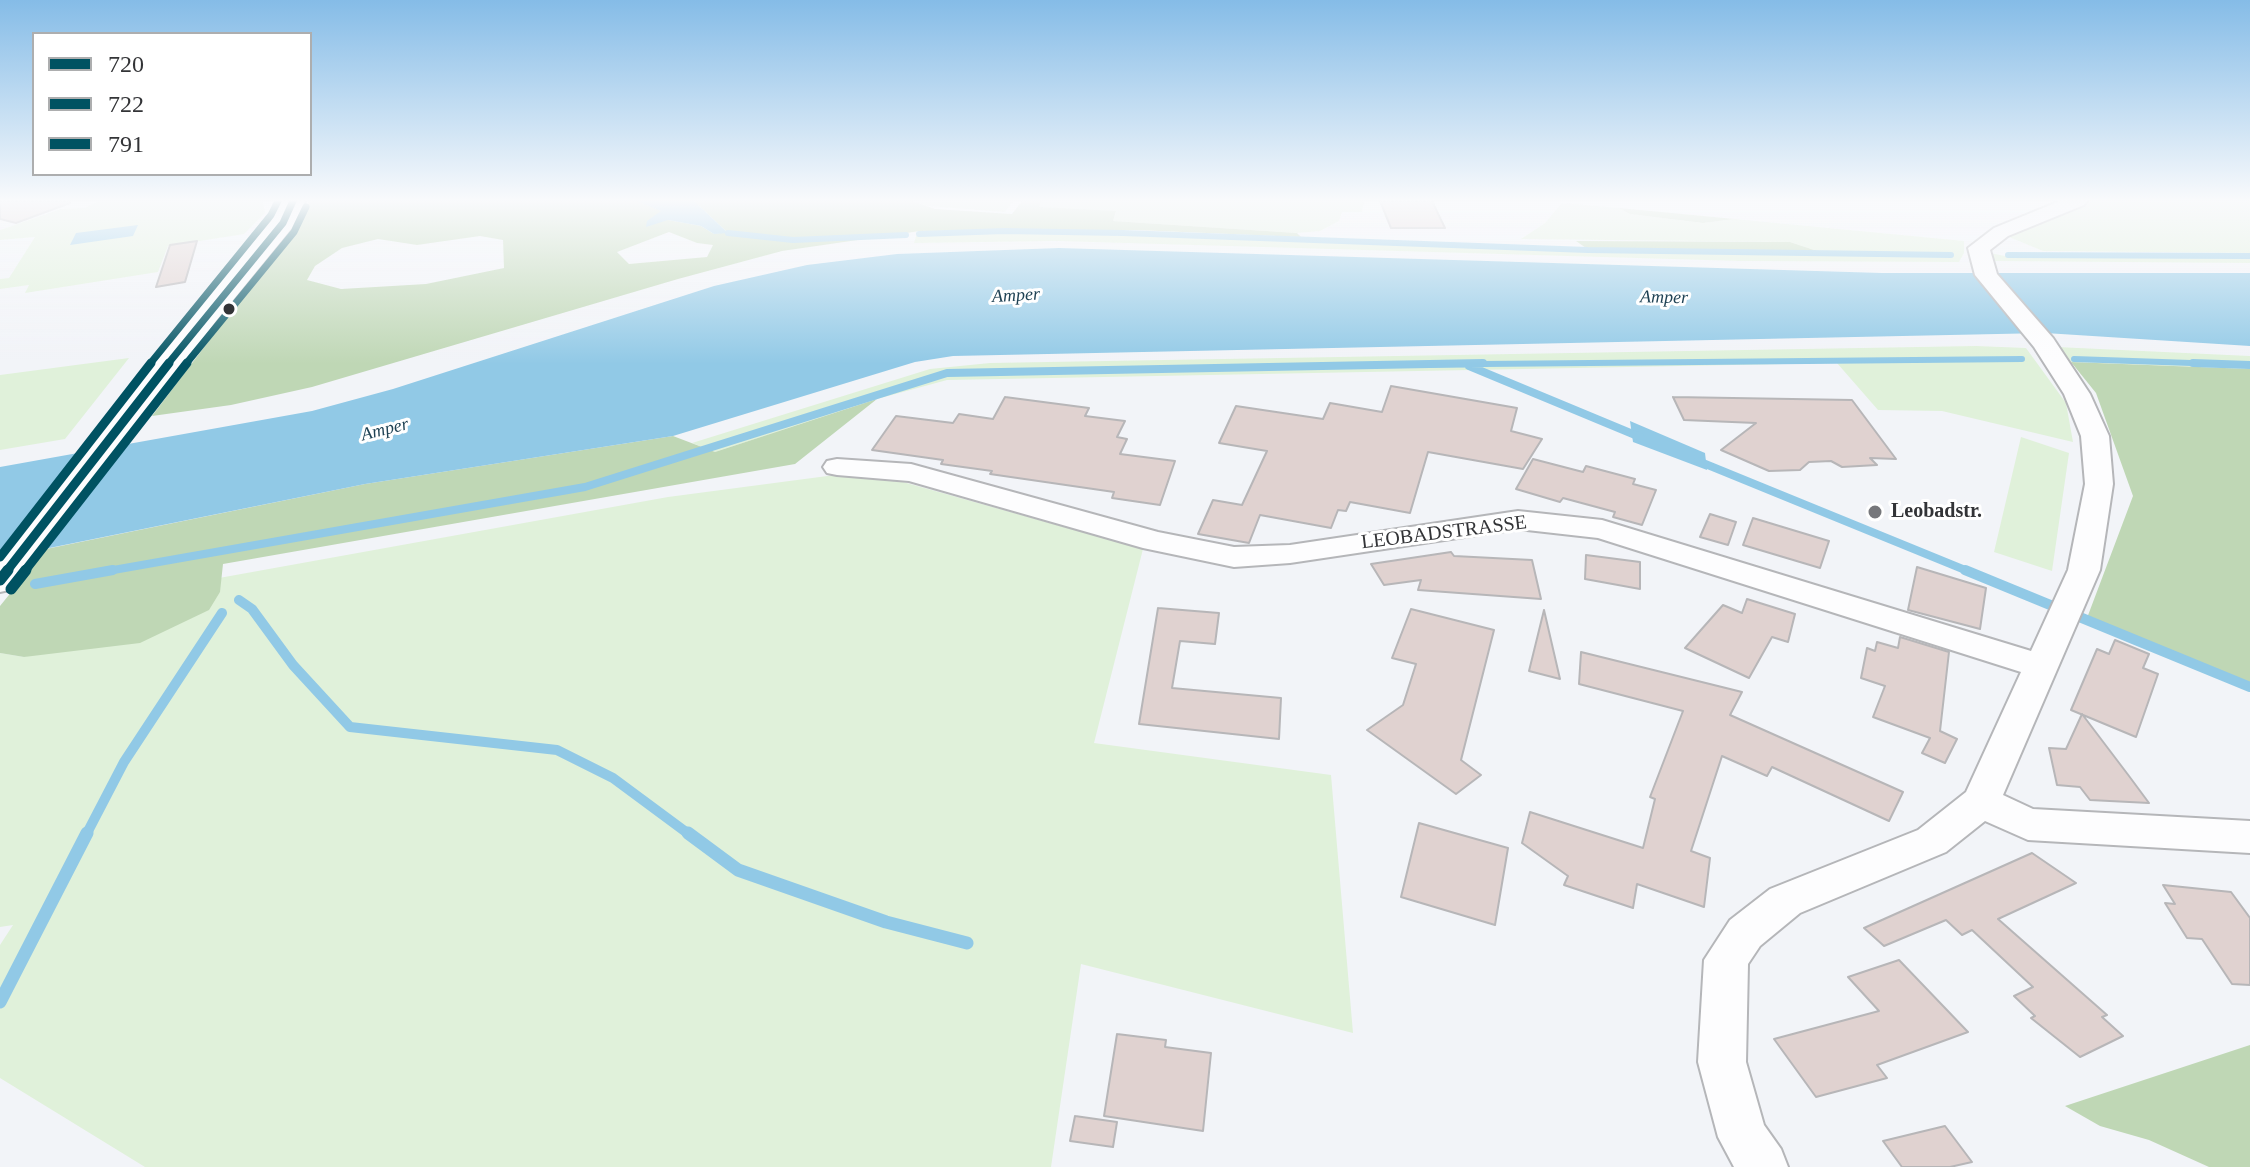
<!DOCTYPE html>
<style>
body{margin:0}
#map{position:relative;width:2250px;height:1167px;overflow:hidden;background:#f2f4f8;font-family:"Times New Roman",serif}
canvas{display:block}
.legend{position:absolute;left:32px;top:32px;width:280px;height:144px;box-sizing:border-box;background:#fff;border:2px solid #adaeaf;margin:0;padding:10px 14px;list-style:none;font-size:24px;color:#333437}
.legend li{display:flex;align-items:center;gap:16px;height:40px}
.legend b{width:40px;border:2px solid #adaeaf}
</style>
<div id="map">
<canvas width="2250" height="1167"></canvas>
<ul class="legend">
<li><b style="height:10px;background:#005262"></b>720</li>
<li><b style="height:10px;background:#005262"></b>722</li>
<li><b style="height:10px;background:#005262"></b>791</li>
</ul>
</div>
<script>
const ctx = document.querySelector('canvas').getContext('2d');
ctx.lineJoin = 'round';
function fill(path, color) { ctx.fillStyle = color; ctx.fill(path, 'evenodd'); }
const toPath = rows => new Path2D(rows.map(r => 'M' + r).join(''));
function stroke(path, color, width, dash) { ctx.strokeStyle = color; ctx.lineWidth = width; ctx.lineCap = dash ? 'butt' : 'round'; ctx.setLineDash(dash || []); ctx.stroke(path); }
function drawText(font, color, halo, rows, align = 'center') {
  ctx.font = font + ' "Times New Roman",serif'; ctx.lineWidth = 6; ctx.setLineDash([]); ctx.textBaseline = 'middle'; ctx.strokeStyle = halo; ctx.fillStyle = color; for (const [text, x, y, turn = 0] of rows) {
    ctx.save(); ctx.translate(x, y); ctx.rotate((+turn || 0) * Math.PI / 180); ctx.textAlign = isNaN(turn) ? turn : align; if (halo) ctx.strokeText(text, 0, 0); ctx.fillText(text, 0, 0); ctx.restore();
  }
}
const green = toPath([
 [99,201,263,201,265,213,244,234,168,246,158,272,25,293,29,285,0,289,0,279,9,278,35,237,0,240,0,230,61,209,85,208],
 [912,201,1013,201,1005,212,928,206],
 [1041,201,1364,201,1362,212,1342,212,1339,221,1320,231,1297,233,1113,221,1116,212,1038,207],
 [2093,201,2250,201,2250,253,2043,251,2009,237],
 [1562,203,1619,208,1630,214,1703,223,1735,219,1964,241,1964,253,1959,262,1739,261,1057,241,914,243,916,236,1007,232,1602,251,1893,256,1820,252,1790,242,1521,239,1545,223],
 [1990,253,2010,257,2250,258,2250,263,1991,261],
 [1976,346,2026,348,2066,403,2073,442,1942,411,1878,410,1837,363,947,380,877,399,715,452,692,443,930,369,990,363],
 [2057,347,2250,356,2250,369,2071,362],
 [129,358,65,439,0,450,0,375],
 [2021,437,2069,453,2052,571,1994,552],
 [835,475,903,482,1143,549,1094,743,1331,775,1353,1033,1081,964,1051,1167,145,1167,0,1078,0,945,13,925,0,927,0,653,24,657,220,592,219,578,668,497]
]);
const forest = toPath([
 [309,201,637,201,662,211,668,220,701,226,714,234,727,232,694,201,912,201,935,209,1012,214,1022,201,1041,201,1039,207,1116,211,1113,221,1297,233,1301,237,1136,230,920,231,782,251,678,279,312,387,231,405,152,416,286,239,307,209],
 [669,232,697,243,713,245,707,257,629,264,617,252],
 [480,236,503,240,504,268,426,284,341,289,307,280,315,266,342,248,378,239,417,245],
 [1619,208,1735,219,1703,223,1630,214],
 [1576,241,1790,242,1820,252,1586,248],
 [2071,362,2250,369,2250,685,2087,618,2133,496,2096,393],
 [877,399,795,464,223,564,220,592,209,610,140,643,24,657,0,653,0,606,46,549,365,484,673,436,715,452],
 [2250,1045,2250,1167,2209,1167,2149,1140,2100,1126,2065,1106]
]);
const water = toPath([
 [637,201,694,201,728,233,714,234,701,226,668,220,646,227,647,221,661,211],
 [138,225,133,236,70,245,76,233],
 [1059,248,1882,273,2250,273,2250,346,2045,333,953,356,915,362,673,436,365,484,0,558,0,467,312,411,393,389,714,286,807,265,897,254],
 [1630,421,1705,453,1707,470,1633,442]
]);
const streamFar3 = toPath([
 [728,233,793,240,906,235],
 [919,234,1004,231,1123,233,1588,250,1951,255],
 [2008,255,2250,256],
 [2074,359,2250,365],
 [1375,365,2022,359]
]);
const streamFar2 = toPath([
 [2193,363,2250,365],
 [1469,366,1640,437],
 [1698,461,1970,572],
 [102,572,585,487,947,373,1483,363]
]);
const streamFar1 = toPath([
 [1965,570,2250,687],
 [35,584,113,570],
 [239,600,252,609,293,665,350,727,557,750,613,778,690,835],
 [86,835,124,762,222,613]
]);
const stream = toPath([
 [688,833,738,870,886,922,967,943],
 [0,1002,87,833]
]);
const building = toPath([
 [0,201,69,201,70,203,16,223,0,219,0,201],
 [1380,201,1432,201,1445,228,1391,228,1380,201],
 [197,241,185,282,156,287,170,245,197,241],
 [1391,386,1517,408,1511,431,1542,439,1523,469,1428,452,1410,513,1350,502,1346,511,1338,510,1331,528,1260,515,1249,543,1198,534,1213,500,1242,505,1267,451,1219,443,1236,406,1323,419,1330,403,1382,412,1391,386],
 [1005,397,1089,408,1085,416,1125,421,1117,437,1127,439,1120,454,1175,461,1160,505,1112,498,1114,492,990,474,992,471,941,464,943,460,872,450,896,416,953,423,959,414,993,419,1005,397],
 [1673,397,1852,400,1896,459,1870,458,1877,465,1842,467,1831,461,1809,462,1800,470,1769,471,1721,450,1756,423,1684,420,1673,397],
 [1533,459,1583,472,1586,466,1635,479,1633,484,1656,490,1642,525,1613,517,1615,512,1563,498,1560,502,1516,489,1533,459],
 [1710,514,1736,522,1728,545,1700,537,1710,514],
 [1753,518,1829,541,1820,568,1743,545,1753,518],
 [1451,552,1454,556,1532,560,1541,599,1418,590,1421,580,1384,585,1371,564,1451,552],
 [1586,555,1640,562,1640,589,1585,579,1586,555],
 [1917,567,1986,588,1980,629,1908,610,1917,567],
 [1747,599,1795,614,1788,642,1772,637,1749,678,1685,648,1723,605,1742,613,1747,599],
 [1158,608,1219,613,1215,644,1180,641,1172,688,1281,698,1279,739,1139,724,1158,608],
 [1411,609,1494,630,1461,760,1481,775,1456,794,1367,730,1403,705,1416,664,1392,658,1411,609],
 [1544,610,1560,679,1529,671,1544,610],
 [1900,637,1949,652,1940,731,1957,739,1945,763,1922,753,1930,738,1873,717,1885,686,1861,678,1867,648,1875,651,1877,642,1898,648,1900,637],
 [2115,640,2149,654,2143,668,2158,674,2136,737,2071,710,2097,649,2109,654,2115,640],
 [1581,652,1742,692,1730,715,1903,792,1889,821,1772,767,1767,776,1722,756,1691,851,1710,858,1704,907,1637,884,1633,908,1564,885,1568,876,1522,843,1530,812,1643,848,1655,799,1650,797,1683,711,1579,684,1581,652],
 [2082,714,2129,776,2149,803,2090,800,2080,787,2057,785,2049,748,2066,749,2082,714],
 [1419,823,1508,848,1495,925,1401,897,1419,823],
 [2032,853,2076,883,1998,919,2107,1015,2102,1017,2123,1036,2080,1057,2031,1018,2035,1016,2014,996,2033,987,1972,930,1962,935,1946,920,1884,946,1864,928,2032,853],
 [2163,885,2231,892,2250,918,2250,985,2232,984,2202,939,2187,938,2165,903,2175,904,2163,885],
 [1899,960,1968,1032,1877,1065,1887,1078,1816,1097,1774,1039,1879,1011,1848,977,1899,960],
 [1117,1034,1166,1040,1165,1047,1211,1053,1203,1131,1104,1116,1117,1034],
 [1075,1116,1117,1122,1113,1147,1070,1141,1075,1116],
 [1945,1126,1972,1162,1950,1167,1902,1167,1883,1141,1945,1126]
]);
const minor = toPath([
 [2060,201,2087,201,2084,205,2008,236,1990,250,1997,274,2053,338,2090,394,2109,436,2113,484,2100,570,2003,795,2033,809,2250,821,2250,853,2028,840,1985,821,1946,852,1800,913,1760,946,1748,964,1746,1062,1764,1125,1781,1149,1788,1167,1734,1167,1718,1137,1698,1062,1704,960,1730,920,1770,889,1918,830,1966,792,2021,672,1598,538,1518,529,1290,563,1234,567,1143,548,909,481,837,475,827,473,823,467,827,461,837,459,911,464,1158,532,1234,547,1290,545,1518,511,1602,520,2031,651,2068,570,2085,484,2081,436,2064,394,2034,347,1975,275,1968,248,1994,228,2060,201]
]);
const tertiary = toPath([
 [281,201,305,201,292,228,216,321,14,589,0,592,0,554,196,309,271,221,281,201]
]);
const bus1Far2 = toPath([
 [167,365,283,223,293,201]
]);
const bus1Far1 = toPath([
 [6,572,169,363]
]);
const bus1 = toPath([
 [0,580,8,570]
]);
const bus2Far2 = toPath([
 [185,365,294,232,306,207]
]);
const bus2Far1 = toPath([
 [24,572,187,363]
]);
const bus2 = toPath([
 [11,589,26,570]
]);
const bus3Far1 = toPath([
 [149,365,271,215,278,201]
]);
const bus3 = toPath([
 [0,557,151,363]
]);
const markers = [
 [229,309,7,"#333437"],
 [1875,512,8,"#76777b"]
];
const farWaternames = [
 ["Amper",1016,296,-3],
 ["Amper",1664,298,1],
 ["Amper",385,430,-14]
];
const poiNames = [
 ["Leobadstr.",1891,512]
];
const streetNames = [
 ["LEOBADSTRASSE",1444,533,-7]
];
fill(green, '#e0f1da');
fill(forest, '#bfd7b5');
fill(water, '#91c9e6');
stroke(streamFar3, '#91c9e6', 6);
stroke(streamFar2, '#91c9e6', 8);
stroke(streamFar1, '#91c9e6', 10);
stroke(stream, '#91c9e6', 13);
fill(building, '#e0d2d0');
stroke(building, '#b7b6b8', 2);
stroke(minor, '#b5b6b9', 4);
stroke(tertiary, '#b5b6b9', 4);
fill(minor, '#fdfdfe');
fill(tertiary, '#fdfdfe');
stroke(bus1Far2, '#005262', 7);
stroke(bus1Far1, '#005262', 9);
stroke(bus1, '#005262', 11);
stroke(bus2Far2, '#005262', 7);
stroke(bus2Far1, '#005262', 9);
stroke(bus2, '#005262', 11);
stroke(bus3Far1, '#005262', 7);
stroke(bus3, '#005262', 9);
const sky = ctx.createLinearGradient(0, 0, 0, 364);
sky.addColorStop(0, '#85bce7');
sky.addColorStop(0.55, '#f9fafc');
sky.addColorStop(1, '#f9fafc00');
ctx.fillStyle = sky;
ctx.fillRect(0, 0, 2250, 364);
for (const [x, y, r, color] of markers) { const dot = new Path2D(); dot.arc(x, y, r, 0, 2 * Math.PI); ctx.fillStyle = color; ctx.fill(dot); stroke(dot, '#fff', 3); }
drawText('italic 18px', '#1f4254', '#fff', farWaternames);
drawText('bold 20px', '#333437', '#fff', poiNames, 'left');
drawText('20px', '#333437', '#fff', streetNames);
</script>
